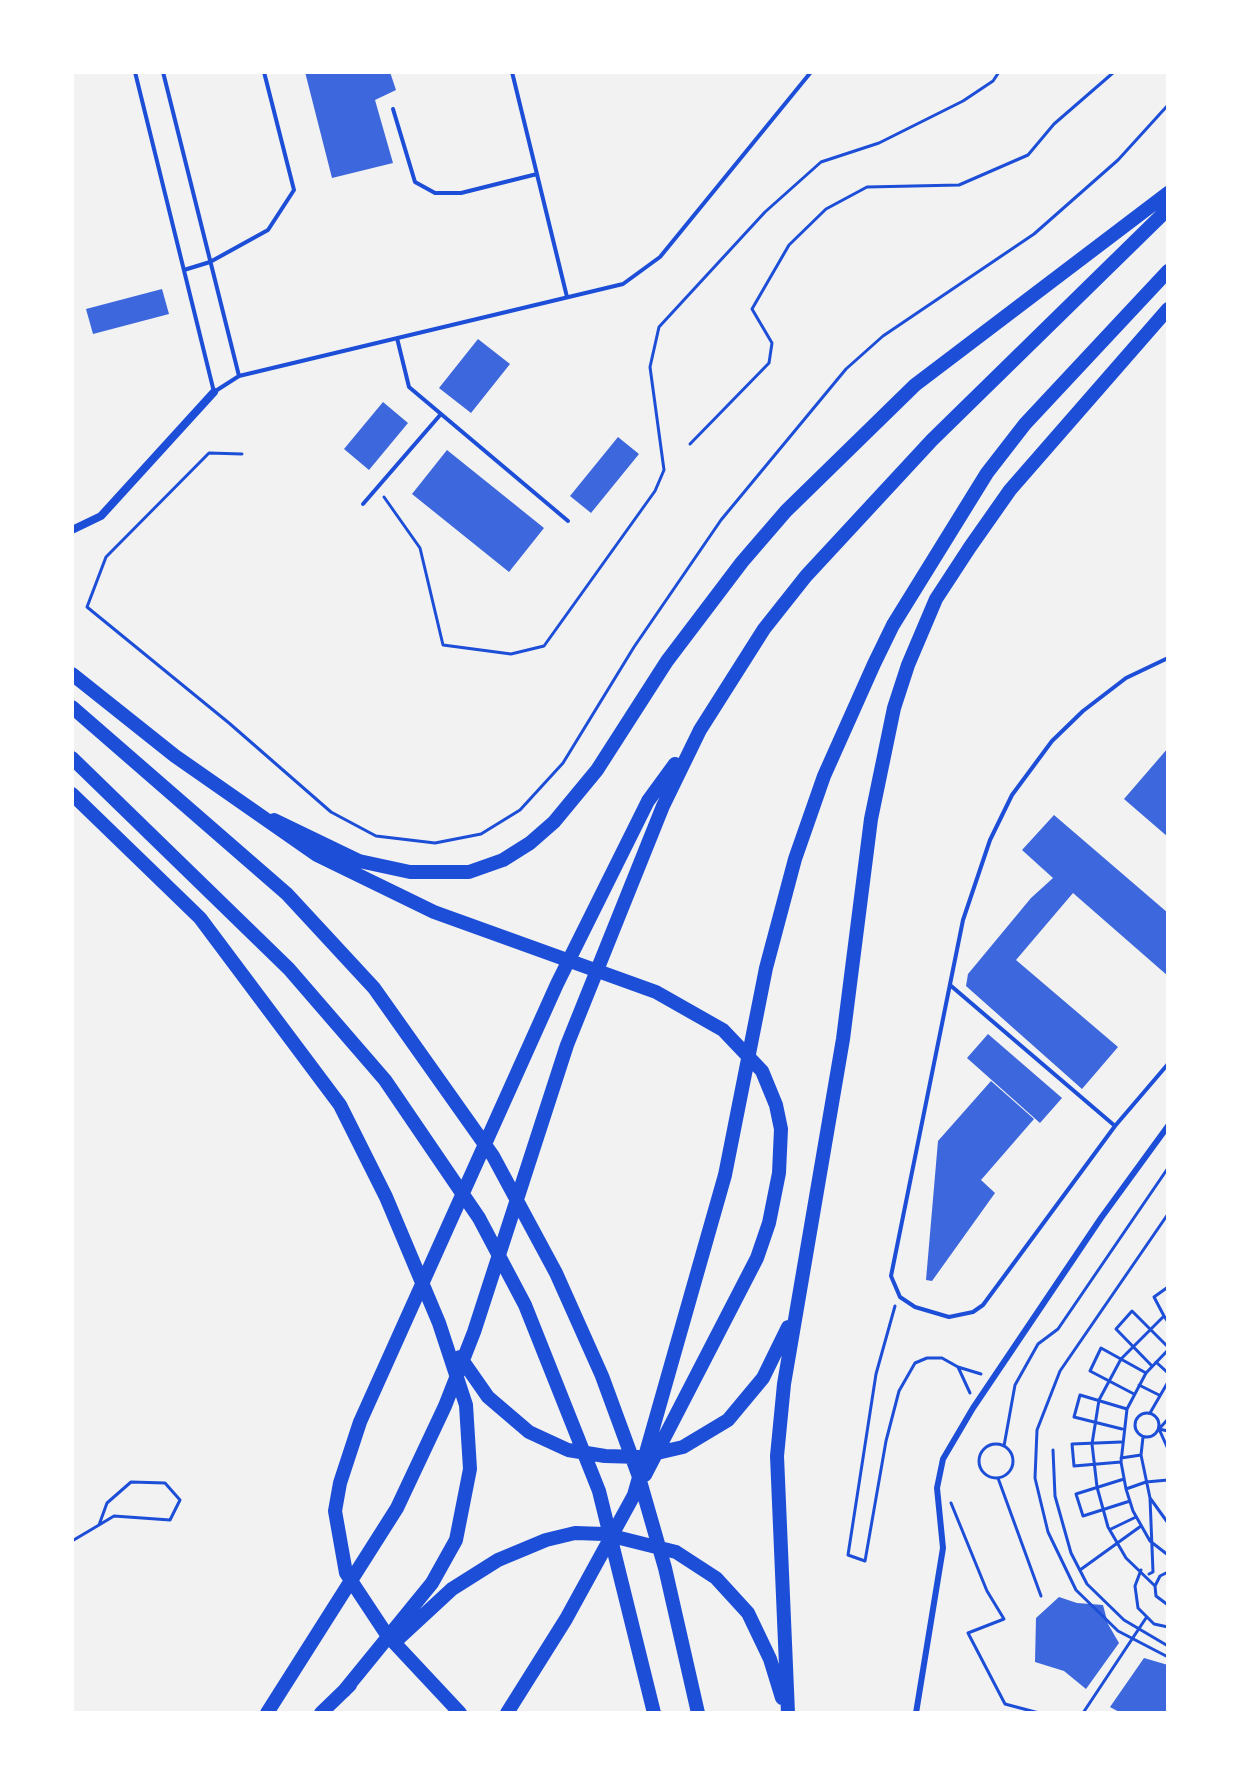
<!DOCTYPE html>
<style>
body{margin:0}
#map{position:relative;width:1240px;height:1785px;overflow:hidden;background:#f2f2f2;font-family:Helvetica,sans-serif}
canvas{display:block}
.frame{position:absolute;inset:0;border:74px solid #fff;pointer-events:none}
</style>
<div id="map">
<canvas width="1240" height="1785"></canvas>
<div class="frame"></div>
</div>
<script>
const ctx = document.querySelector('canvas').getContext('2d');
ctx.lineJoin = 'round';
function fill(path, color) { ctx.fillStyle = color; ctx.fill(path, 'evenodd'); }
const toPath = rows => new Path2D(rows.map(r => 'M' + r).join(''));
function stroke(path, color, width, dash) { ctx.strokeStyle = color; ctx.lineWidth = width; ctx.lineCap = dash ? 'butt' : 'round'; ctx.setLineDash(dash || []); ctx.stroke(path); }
const building = toPath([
 [305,72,390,72,396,90,375,100,393,163,332,178],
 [162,289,169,314,93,334,86,309],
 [478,339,510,364,471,413,439,388],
 [383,402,408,423,369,470,344,449],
 [618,437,639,454,591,513,570,496],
 [447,450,544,528,509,572,412,494],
 [1168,748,1168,837,1124,799],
 [1054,815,1168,913,1168,976,1073,893,1016,960,1118,1047,1082,1089,966,986,968,974,1031,898,1053,878,1022,850],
 [988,1034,1062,1098,1040,1123,967,1058],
 [991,1081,1034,1119,981,1180,995,1193,932,1281,926,1280,938,1141],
 [1059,1597,1077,1603,1103,1605,1108,1624,1119,1643,1086,1689,1064,1671,1035,1662,1036,1618],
 [1144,1658,1168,1665,1168,1713,1121,1713,1110,1707]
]);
const path = toPath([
 [690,444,769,363,772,343,752,309,789,245,826,209,867,187,959,185,1028,155,1054,124,1114,72],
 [242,454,209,453,106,557,87,607,229,723,331,812,376,836,435,843,481,834,520,810,563,763,634,647,721,520,846,369,883,336,1034,234,1118,160,1168,105],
 [384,497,420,548,443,645,511,654,544,646,655,491,664,470,650,367,659,327,765,212,821,162,879,143,963,101,993,81,999,72],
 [1168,1214,1060,1371,1037,1430,1035,1478,1048,1532,1076,1590,1118,1631,1168,1657],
 [895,1306,876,1374,848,1555,865,1561,886,1441,899,1391,915,1363,927,1358,942,1358,958,1367],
 [1164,1316,1154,1297,1168,1287],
 [1156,1362,1168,1373],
 [1152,1366,1116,1329,1132,1311,1168,1347],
 [1139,1385,1159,1395],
 [970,1393,958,1367,981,1374],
 [1134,1394,1090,1371,1101,1348,1146,1373],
 '1135 1425a12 12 0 1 1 24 0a12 12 0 1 1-24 0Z',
 [1150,1413,1168,1382],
 [1168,1419,1159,1429,1168,1449],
 [1122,1429,1074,1417,1080,1395,1127,1409],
 [1159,1429,1168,1431],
 [1143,1437,1141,1455,1150,1498,1153,1572,1149,1574],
 '979 1461a17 17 0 1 1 34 0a17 17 0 1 1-34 0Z',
 [1004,1446,1015,1385,1038,1344,1058,1329,1168,1168],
 [1053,1450,1055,1496,1071,1553,1087,1584,1124,1620,1168,1646],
 [1121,1458,1141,1455],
 [1121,1462,1074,1466,1072,1444,1121,1442],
 [998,1478,1041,1596],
 [1124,1479,1076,1494,1083,1516,1130,1501],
 [1168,1480,1146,1482,1126,1489,1133,1511,1150,1541,1168,1555],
 [1126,1489,1121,1462,1127,1409,1146,1373,1168,1350],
 [1150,1498,1168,1523],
 [951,1503,987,1591,1004,1619,968,1633,1005,1704,1039,1713],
 [1111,1529,1136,1517],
 [72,1541,99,1525,114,1516,170,1520,180,1500,165,1483,131,1482,107,1503,99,1525],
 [1080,1570,1141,1526],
 [1141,1570,1135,1586,1138,1608,1154,1624,1168,1627],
 [1168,1572,1160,1576,1155,1586,1156,1596,1168,1605],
 [1155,1586,1126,1558,1108,1527,1097,1487,1092,1444,1099,1400,1121,1359,1164,1316,1168,1322],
 [1083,1713,1146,1618]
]);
const service = toPath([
 [135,72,214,392,239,376,623,284,660,257,811,72],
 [163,72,239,376],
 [512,72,567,297],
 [393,109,415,182,435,193,461,193,537,174],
 [184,270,210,262,268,230,294,190,264,72],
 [397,338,409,387,568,521],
 [363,504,441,414],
 [1168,658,1126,678,1083,711,1052,741,1012,795,990,840,963,920,891,1276,900,1297,915,1307,949,1317,973,1312,983,1305,1115,1126,1168,1064],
 [950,985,1115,1126]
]);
const pedestrian = toPath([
 [916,1713,943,1548,937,1488,943,1459,973,1408,1101,1218,1168,1126]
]);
const minor = toPath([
 [72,530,101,516,214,392]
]);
const trunk = toPath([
 [72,674,175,756,317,855,434,912,656,992,723,1030,762,1071,776,1105,781,1129,779,1173,769,1223,757,1258,645,1475],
 [72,707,287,894,374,988,493,1156,556,1273,602,1376,638,1474,665,1568,698,1713],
 [72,758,289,969,385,1080,479,1218,525,1305,599,1491,654,1713],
 [72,794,200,918,340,1105,386,1197,439,1323,466,1405,470,1469,456,1540,432,1583,344,1691],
 [274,820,359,861,410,872,469,872,503,860,530,843,554,822,597,770,667,661,742,562,786,511,915,385,1168,193],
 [460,1357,488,1397,529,1432,568,1450,605,1456,640,1457,683,1447,728,1420,763,1378,788,1327],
 [399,1638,452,1589,498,1560,546,1540,575,1533,604,1534,676,1552,716,1578,748,1613,770,1659,782,1698],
 [267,1713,397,1508,445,1406,474,1332,567,1045,663,806,700,730,764,629,806,576,932,440,1168,209],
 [321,1713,350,1685],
 [460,1713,387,1635,346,1573,335,1511,340,1483,360,1422,557,984,648,801,675,764],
 [507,1713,566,1619,634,1495,725,1175,766,968,795,859,824,776,874,664,893,625,987,473,1025,424,1168,271],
 [788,1713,777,1456,784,1384,843,1039,871,819,894,708,908,665,936,599,970,547,1010,490,1168,309]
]);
fill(building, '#3d67dc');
stroke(path, '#1d4ed8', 3);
stroke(service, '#1d4ed8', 4);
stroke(pedestrian, '#1d4ed8', 6);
stroke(minor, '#1d4ed8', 8);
stroke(trunk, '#1d4ed8', 14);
</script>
